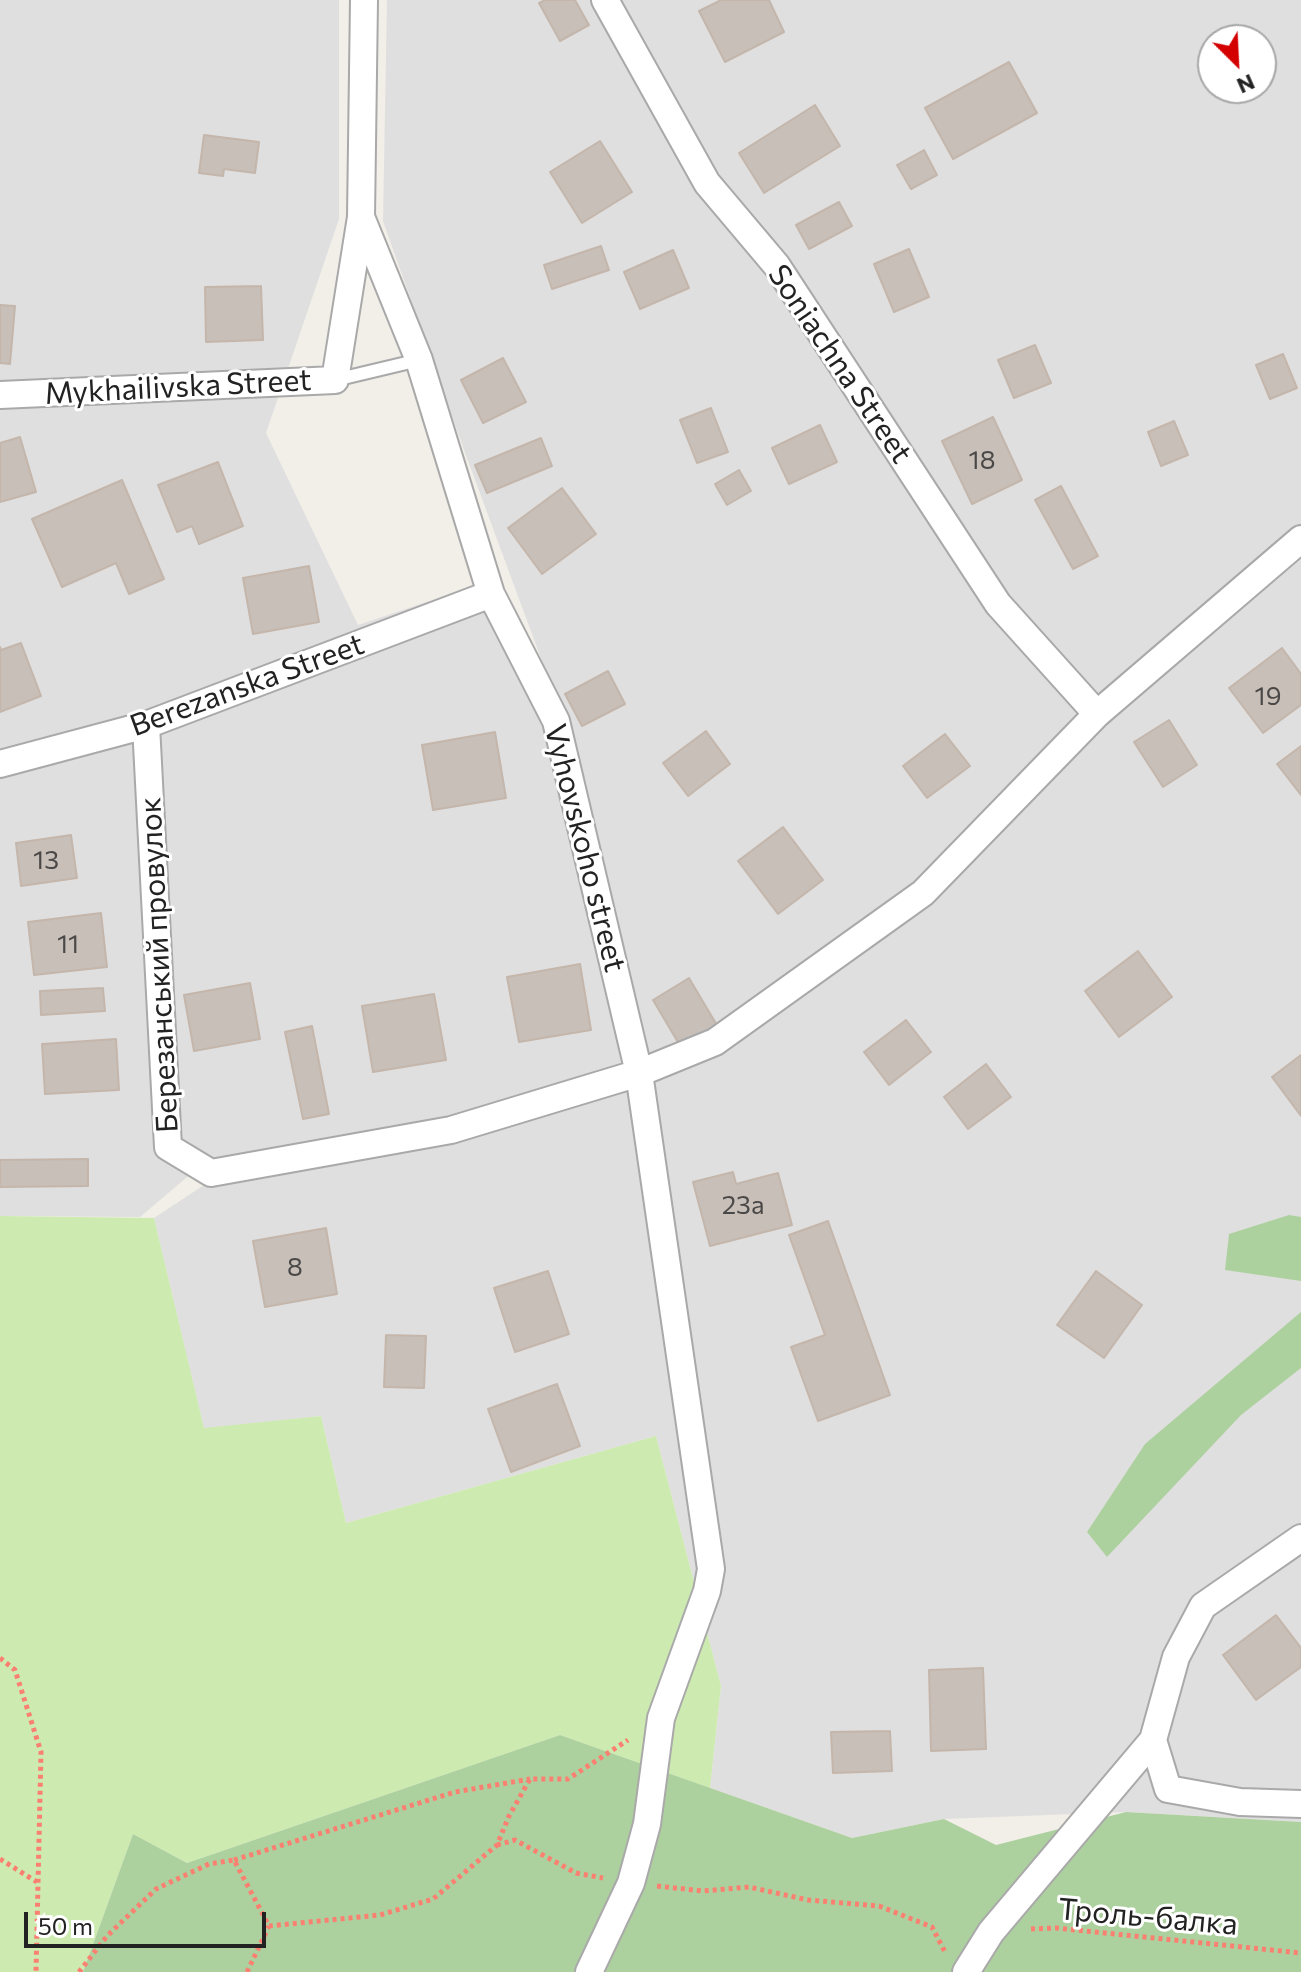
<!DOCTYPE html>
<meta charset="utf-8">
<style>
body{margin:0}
#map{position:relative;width:1301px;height:1972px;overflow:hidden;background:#f2efe9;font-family:Commissioner,sans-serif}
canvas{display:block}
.north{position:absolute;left:1197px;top:24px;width:80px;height:80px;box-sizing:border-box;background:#fff;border:2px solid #a7a7a7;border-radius:50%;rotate:156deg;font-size:22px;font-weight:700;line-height:32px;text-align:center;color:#222}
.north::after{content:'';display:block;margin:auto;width:28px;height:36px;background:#d40000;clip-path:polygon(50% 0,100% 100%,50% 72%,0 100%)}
.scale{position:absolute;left:24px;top:1912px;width:242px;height:36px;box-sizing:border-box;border:4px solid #222;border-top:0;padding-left:10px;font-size:24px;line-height:28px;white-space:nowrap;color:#222;-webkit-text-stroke:6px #fff;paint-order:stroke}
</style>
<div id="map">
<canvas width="1301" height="1972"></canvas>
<div class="north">N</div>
<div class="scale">50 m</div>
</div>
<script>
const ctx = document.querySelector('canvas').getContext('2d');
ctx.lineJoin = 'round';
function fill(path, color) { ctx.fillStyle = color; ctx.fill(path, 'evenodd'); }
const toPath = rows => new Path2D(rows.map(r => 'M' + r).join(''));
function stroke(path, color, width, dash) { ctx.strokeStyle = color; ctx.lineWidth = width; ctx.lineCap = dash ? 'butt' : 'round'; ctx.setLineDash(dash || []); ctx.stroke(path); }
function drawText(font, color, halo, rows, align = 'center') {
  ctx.font = font + ' Commissioner,sans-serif'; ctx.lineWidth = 6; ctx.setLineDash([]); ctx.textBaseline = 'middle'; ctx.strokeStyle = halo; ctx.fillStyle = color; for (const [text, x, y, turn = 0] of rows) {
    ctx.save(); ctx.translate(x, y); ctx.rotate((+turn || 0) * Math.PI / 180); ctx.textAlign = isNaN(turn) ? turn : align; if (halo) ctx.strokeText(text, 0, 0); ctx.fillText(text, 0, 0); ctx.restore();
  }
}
const residential = toPath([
 [0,0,339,0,339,219,266,433,358,625,477,585,545,724,632,1074,449,1119,206,1161,140,1217,0,1216],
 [387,0,1301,0,1301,1822,1126,1812,944,1819,852,1838,710,1788,721,1686,656,1436,346,1523,321,1416,204,1429,154,1218,207,1183,650,1080,563,718,464,450,383,221],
 [1213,40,1261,40,1261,88,1213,88]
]);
const grass = toPath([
 [0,1216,154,1218,204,1428,321,1416,346,1523,656,1436,721,1686,710,1788,560,1735,187,1863,133,1834,83,1972,0,1972]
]);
const forest = toPath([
 [1289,1215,1301,1217,1301,1281,1225,1270,1229,1234],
 [1301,1312,1301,1368,1241,1415,1107,1557,1087,1532,1145,1444],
 [560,1735,852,1838,944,1819,996,1845,1126,1812,1301,1822,1301,1972,83,1972,133,1834,187,1863]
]);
const building = toPath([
 [545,0,575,0,589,25,560,41,539,3,545,0],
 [721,0,769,0,784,32,725,62,699,11,721,0],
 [1009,62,1037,113,953,159,925,108,1009,62],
 [815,105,840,146,764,193,739,153,815,105],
 [204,135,259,142,255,173,224,169,223,176,199,173,204,135],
 [600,141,632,192,582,223,550,172,600,141],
 [924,150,937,175,911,189,897,165,924,150],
 [839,202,852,226,809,249,796,225,839,202],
 [601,246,609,270,552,289,544,265,601,246],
 [909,249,929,297,894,312,874,264,909,249],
 [673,250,689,288,640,309,624,272,673,250],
 [261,286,263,340,206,342,205,287,261,286],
 [0,305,15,306,10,364,0,363,0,305],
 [1035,345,1051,383,1014,398,998,360,1035,345],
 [1283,354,1297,388,1270,399,1256,365,1283,354],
 [503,358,526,402,483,423,461,380,503,358],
 [711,408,728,452,697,463,680,420,711,408],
 [993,417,1022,480,972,504,942,441,993,417],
 [1174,421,1188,455,1161,466,1148,432,1174,421],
 [820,425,837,462,789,484,772,448,820,425],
 [20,437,36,492,0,502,0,443,20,437],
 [541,438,552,466,487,493,475,465,541,438],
 [218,462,243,526,199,544,192,526,177,532,158,485,218,462],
 [739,470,751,491,727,505,715,484,739,470],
 [122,480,164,579,129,594,116,563,62,587,32,519,122,480],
 [1061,486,1098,556,1073,569,1035,500,1061,486],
 [562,488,596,534,542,574,508,528,562,488],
 [309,566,319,622,253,634,243,578,309,566],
 [21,643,41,696,0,712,0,647,1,650,21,643],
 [1282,648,1301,674,1301,705,1263,733,1229,688,1282,648],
 [608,671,625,704,582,726,565,694,608,671],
 [1169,720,1197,765,1163,787,1134,742,1169,720],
 [706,731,730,764,688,796,663,763,706,731],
 [495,732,506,798,433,810,422,745,495,732],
 [945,734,970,766,927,798,903,766,945,734],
 [1301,746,1301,795,1277,764,1301,746],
 [783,827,823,880,778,914,738,861,783,827],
 [71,835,77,878,21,886,16,843,71,835],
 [101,913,107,967,34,975,28,922,101,913],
 [1138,951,1172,997,1119,1037,1085,991,1138,951],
 [580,964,591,1030,519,1042,507,977,580,964],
 [689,978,718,1027,682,1049,653,1000,689,978],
 [250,983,260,1039,194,1051,184,995,250,983],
 [103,988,105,1011,41,1015,40,991,103,988],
 [434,994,446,1060,373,1072,362,1006,434,994],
 [906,1020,931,1052,889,1085,864,1052,906,1020],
 [312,1026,329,1114,303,1119,285,1032,312,1026],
 [116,1039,119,1090,45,1094,42,1044,116,1039],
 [1301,1055,1301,1116,1272,1077,1301,1055],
 [986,1064,1011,1097,968,1129,944,1097,986,1064],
 [88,1159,88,1186,0,1187,0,1160,88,1159],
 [733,1172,736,1184,778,1173,792,1225,710,1246,693,1182,733,1172],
 [828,1221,890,1395,818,1421,791,1347,825,1335,789,1235,828,1221],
 [326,1228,337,1294,265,1307,253,1241,326,1228],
 [548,1271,569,1334,515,1352,494,1288,548,1271],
 [1096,1271,1142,1305,1104,1358,1057,1325,1096,1271],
 [386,1335,426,1336,424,1388,384,1387,386,1335],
 [557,1384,580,1446,511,1472,488,1409,557,1384],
 [1276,1615,1301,1648,1301,1667,1256,1700,1223,1655,1276,1615],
 [983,1668,986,1749,931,1751,929,1670,983,1668],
 [890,1731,892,1771,833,1773,831,1732,890,1731]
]);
const path = toPath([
 [0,1658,15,1670,41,1752,36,1972],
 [497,1845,515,1840,576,1873,603,1878],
 [0,1859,37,1882],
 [234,1860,455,1792,530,1779],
 [657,1886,703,1891,749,1887,808,1900,879,1906,932,1927,945,1952],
 [1031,1929,1056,1928,1301,1953],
 [79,1972,107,1936,156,1889,209,1864,234,1860,269,1926,380,1915,433,1899,497,1845,509,1816,530,1779,568,1779,628,1740],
 [247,1972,269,1926]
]);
const lane = toPath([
 [335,380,419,360]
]);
const street = toPath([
 [364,0,361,217,419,360,491,594,556,721,639,1073,711,1569,707,1591,661,1718,647,1824,631,1883,589,1972],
 [605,0,707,183,777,266,998,604,1097,714],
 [0,395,335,380,361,217],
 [146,725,168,1147,211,1173,451,1130,639,1073,715,1042,923,893,1097,714,1301,539],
 [0,764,146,725,491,594],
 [1301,1538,1203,1606,1176,1657,1153,1740,1168,1789,1240,1802,1301,1804],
 [966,1972,991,1932,1153,1740]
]);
const numberNames = [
 ["18",982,460],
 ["19",1268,696],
 ["13",46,860],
 ["11",68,944],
 ["23а",743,1205],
 ["8",295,1267]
];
const streetNames = [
 ["Soniachna Street",840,364,56],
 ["Mykhailivska Street",178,387,-3],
 ["Berezanska Street",247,685,-20],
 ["Vyhovskoho street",585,848,76],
 ["Березанський провулок",159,965,-93],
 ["Троль-балка",1148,1917,5]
];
fill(residential, '#e0dfdf');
fill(grass, '#cdebb0');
fill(forest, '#add19e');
fill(building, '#c7bfb8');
stroke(building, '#c4b6ab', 2);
stroke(lane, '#a9a9a9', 16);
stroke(street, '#a9a9a9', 30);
stroke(path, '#fa8072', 5, [4, 4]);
stroke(lane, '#fff', 12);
stroke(street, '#fff', 26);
drawText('26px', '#4b4948', null, numberNames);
drawText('30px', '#222', '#fff', streetNames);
</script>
